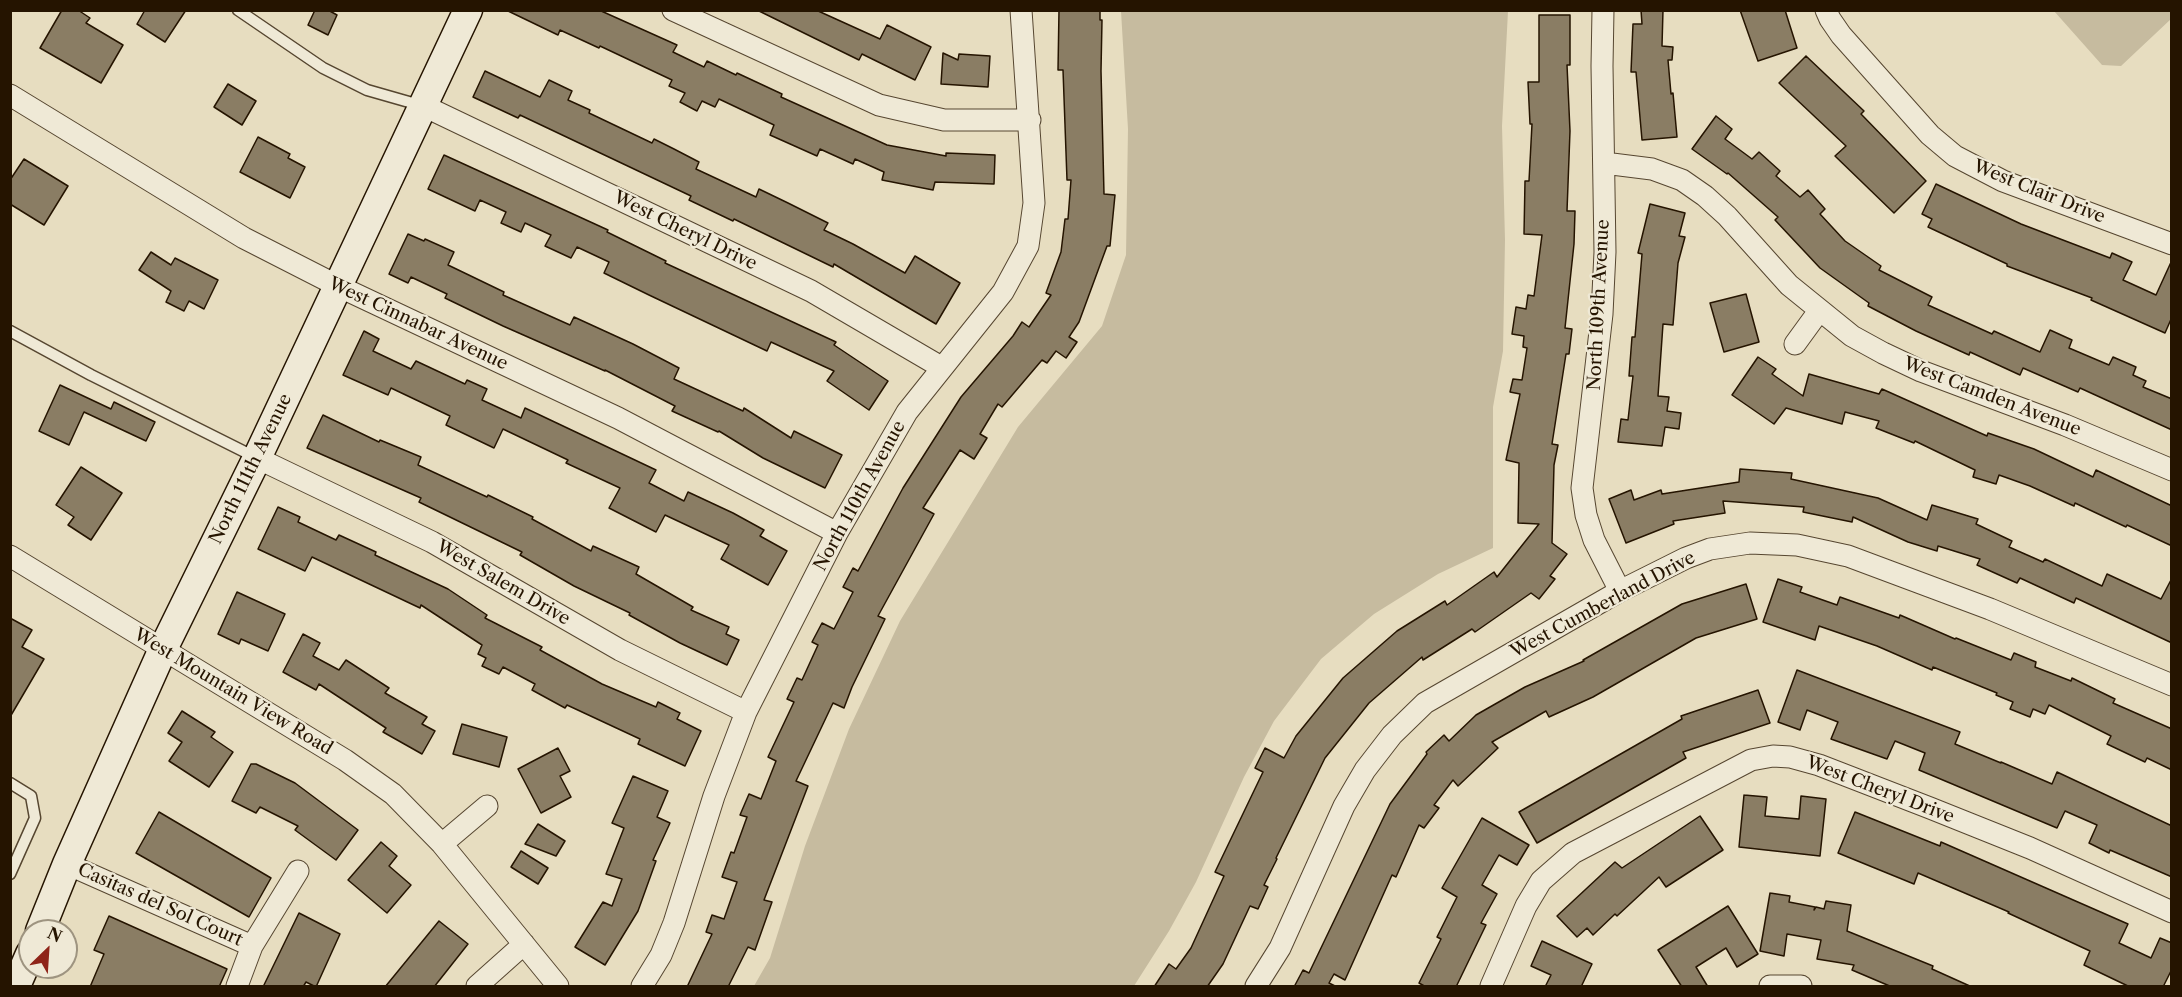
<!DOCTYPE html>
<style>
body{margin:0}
#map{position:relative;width:2182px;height:997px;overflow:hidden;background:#e7ddc0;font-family:"Libre Caslon Text",serif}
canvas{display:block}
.frame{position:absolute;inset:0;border:12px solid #251400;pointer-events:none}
.north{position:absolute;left:18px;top:919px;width:60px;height:60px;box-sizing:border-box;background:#efe9d6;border:2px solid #9e9480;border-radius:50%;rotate:25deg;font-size:16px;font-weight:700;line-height:24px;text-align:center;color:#251400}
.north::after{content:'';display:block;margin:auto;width:21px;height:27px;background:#8f2418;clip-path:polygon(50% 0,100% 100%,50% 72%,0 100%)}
</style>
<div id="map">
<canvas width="2182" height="997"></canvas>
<div class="frame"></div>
<div class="north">N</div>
</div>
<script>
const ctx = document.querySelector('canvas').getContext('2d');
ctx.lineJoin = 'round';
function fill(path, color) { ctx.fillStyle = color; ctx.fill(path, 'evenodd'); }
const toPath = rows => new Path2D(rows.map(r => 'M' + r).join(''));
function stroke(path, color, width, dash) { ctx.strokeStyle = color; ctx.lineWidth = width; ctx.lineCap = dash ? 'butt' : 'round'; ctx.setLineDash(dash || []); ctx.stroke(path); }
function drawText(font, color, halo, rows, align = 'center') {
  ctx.font = font + ' "Libre Caslon Text",serif'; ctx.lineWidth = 4.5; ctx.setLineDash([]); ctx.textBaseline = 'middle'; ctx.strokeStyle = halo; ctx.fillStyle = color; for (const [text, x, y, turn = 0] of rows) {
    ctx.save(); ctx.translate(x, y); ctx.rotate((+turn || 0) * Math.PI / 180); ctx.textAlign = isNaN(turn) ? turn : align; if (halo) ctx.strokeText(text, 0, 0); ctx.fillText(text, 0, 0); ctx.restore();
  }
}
const green = toPath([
 [1121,11,1508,11,1502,126,1505,240,1503,351,1493,407,1493,548,1438,574,1374,614,1321,659,1274,721,1244,777,1196,882,1169,931,1134,986,754,986,770,958,805,846,849,729,900,621,1018,427,1102,326,1126,255,1128,129],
 [2054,11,2171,11,2171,19,2121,66,2102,65]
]);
const building = toPath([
 [62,10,78,10,90,18,86,23,123,45,101,83,40,48,62,10],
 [145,10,186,10,165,42,137,24,145,10],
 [315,10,328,10,337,15,328,35,308,25,315,10],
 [506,10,599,10,677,45,673,52,704,67,707,61,736,75,737,73,782,94,781,97,887,145,946,156,946,153,995,155,994,184,935,182,933,190,882,180,884,172,855,159,853,164,820,149,817,156,770,135,774,125,719,99,715,107,702,101,697,111,680,102,685,93,669,86,672,80,600,46,599,48,560,30,558,35,506,10],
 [757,10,816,10,880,39,887,25,931,47,915,80,862,54,859,60,757,10],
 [1059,10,1100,10,1100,20,1102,20,1101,71,1104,194,1115,195,1110,246,1107,246,1079,322,1069,337,1077,342,1066,358,1056,351,1047,363,1042,360,1002,407,998,404,980,434,987,438,974,459,960,450,923,508,934,514,878,616,885,619,852,687,844,708,833,703,796,781,808,786,764,900,772,902,755,950,748,947,728,987,687,987,712,934,706,932,712,915,724,919,737,882,722,877,731,852,734,853,747,817,740,815,749,794,761,799,776,761,768,757,794,702,787,699,797,678,802,680,818,645,812,642,822,623,834,629,853,592,843,587,853,568,858,571,903,488,961,397,1013,336,1022,322,1029,327,1051,295,1046,293,1061,252,1065,219,1068,219,1071,180,1067,180,1063,70,1058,70,1059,10],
 [1641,10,1663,10,1662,46,1673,47,1672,60,1668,60,1671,94,1673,93,1677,137,1642,140,1636,72,1631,72,1633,24,1642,24,1641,10],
 [1740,10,1785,10,1797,48,1758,61,1740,10],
 [1539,15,1570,15,1570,65,1567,65,1570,131,1567,211,1575,211,1574,244,1565,328,1572,329,1569,354,1566,354,1552,444,1558,445,1554,465,1552,543,1567,554,1550,576,1555,579,1539,599,1531,593,1475,632,1472,629,1423,660,1422,657,1369,703,1325,758,1276,858,1277,859,1264,885,1268,887,1258,909,1250,906,1223,964,1207,987,1154,987,1169,964,1176,969,1191,948,1218,889,1224,876,1215,872,1263,772,1255,768,1265,748,1284,758,1296,736,1343,678,1397,631,1445,601,1447,605,1494,572,1497,577,1539,524,1518,523,1519,463,1506,460,1520,394,1510,392,1513,379,1522,380,1527,348,1523,347,1524,336,1512,334,1516,307,1526,309,1528,295,1534,296,1542,235,1524,234,1525,181,1529,181,1532,124,1530,124,1528,82,1539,82,1539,15],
 [943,53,958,60,959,54,990,56,988,87,941,84,943,53],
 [1806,56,1864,111,1861,114,1926,181,1894,213,1835,156,1846,146,1779,83,1806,56],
 [485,71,540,97,549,80,572,91,568,100,590,110,589,113,652,143,654,139,674,149,699,162,696,169,756,197,759,189,788,203,828,223,824,230,853,244,905,273,915,256,960,283,936,324,834,264,833,267,734,219,733,221,689,200,691,196,520,115,518,118,473,97,485,71],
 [228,84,256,101,242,125,214,107,228,84],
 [1716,116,1732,129,1725,139,1752,159,1759,152,1780,171,1776,176,1800,197,1808,190,1825,209,1820,214,1845,241,1881,266,1879,270,1932,297,1928,305,1992,334,1994,331,2040,352,2050,330,2072,340,2069,348,2109,365,2113,357,2136,367,2133,375,2146,381,2143,387,2172,399,2172,430,2080,388,2078,392,2023,368,2020,375,1970,352,1969,355,1916,331,1868,306,1869,303,1820,268,1775,220,1778,217,1728,173,1727,174,1692,149,1716,116],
 [258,137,290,154,288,158,305,167,290,198,240,172,258,137],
 [444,155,608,230,607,232,666,261,665,263,836,342,834,345,888,381,869,410,827,381,834,371,771,342,767,351,649,295,604,273,609,262,577,247,571,258,545,246,551,235,525,223,521,232,501,223,506,212,480,200,475,211,428,189,444,155],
 [24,159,68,186,44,225,10,204,10,180,24,159],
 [1936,184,2021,224,2110,258,2112,253,2132,262,2123,280,2156,295,2172,260,2172,317,2165,333,2091,300,2092,298,2007,266,2007,264,1928,227,1932,219,1922,214,1936,184],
 [1650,204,1685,213,1679,236,1685,237,1678,263,1673,325,1663,324,1658,396,1669,397,1667,411,1681,413,1679,429,1665,427,1662,446,1618,442,1621,419,1628,420,1633,376,1629,376,1632,337,1635,337,1642,254,1638,253,1650,204],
 [408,234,424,241,425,239,454,252,448,265,504,292,503,295,570,325,574,317,633,344,679,368,674,379,743,411,744,408,791,438,794,431,842,455,825,488,763,458,719,431,718,432,672,411,675,406,605,370,605,371,503,326,445,298,447,294,411,277,408,283,389,274,408,234],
 [151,252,171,265,175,258,218,280,204,309,189,301,184,311,166,302,171,291,139,270,151,252],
 [1746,294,1759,342,1724,352,1710,303,1746,294],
 [364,331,379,339,373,351,411,369,416,361,465,384,467,380,487,389,482,400,521,418,525,408,656,470,649,483,684,501,688,492,733,513,764,530,760,536,787,551,768,585,721,559,729,545,665,515,656,532,609,508,620,488,566,463,568,460,503,429,494,448,446,425,450,416,391,388,388,395,343,375,364,331],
 [1758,357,1776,369,1772,374,1803,396,1809,374,1879,394,1882,389,1987,436,1988,433,2034,449,2093,477,2096,470,2172,506,2172,546,2127,525,2126,527,2075,503,2074,506,2030,486,1999,475,1996,484,1973,477,1975,470,1915,441,1914,443,1876,428,1879,421,1845,412,1842,424,1786,408,1774,424,1732,395,1758,357],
 [60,385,111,409,114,402,155,422,146,441,84,412,69,445,39,431,60,385],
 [323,415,379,442,380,440,421,457,418,465,487,497,488,495,533,517,532,519,591,551,593,546,639,567,636,574,693,607,691,610,729,627,726,634,739,640,727,665,680,643,629,615,630,613,574,586,520,555,522,552,419,502,421,498,307,448,323,415],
 [81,467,122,493,91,540,68,525,74,517,56,505,81,467],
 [1740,469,1792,473,1791,479,1878,498,1927,520,1932,505,1978,519,1976,524,2012,541,2009,547,2043,562,2045,559,2102,586,2107,574,2161,599,2172,578,2172,643,2076,598,2074,603,2020,578,2017,583,1977,565,1980,559,1938,546,1937,551,1908,542,1853,517,1852,522,1803,512,1804,507,1723,501,1725,513,1673,521,1674,524,1626,543,1609,499,1631,490,1634,500,1661,490,1662,494,1739,482,1740,469],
 [278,507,300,517,298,522,336,540,339,535,376,552,375,555,448,589,487,615,485,618,542,647,540,650,602,684,656,707,658,702,680,713,677,719,701,731,685,766,638,744,640,739,567,705,565,708,532,690,535,684,503,667,499,674,482,666,486,658,478,654,482,645,421,605,420,608,312,557,305,571,258,549,278,507],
 [1778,579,1802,587,1800,592,1837,605,1840,597,1899,618,1900,615,1955,639,1956,638,2011,660,2014,653,2036,662,2035,667,2071,681,2072,678,2115,699,2113,703,2172,729,2172,770,2147,758,2145,762,2107,744,2111,736,2049,705,2045,714,2033,709,2030,717,2010,709,2013,702,1996,695,1997,693,1933,667,1932,670,1877,646,1819,626,1815,640,1763,622,1778,579],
 [1746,584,1757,619,1696,638,1593,697,1549,717,1546,711,1492,742,1498,748,1458,786,1453,780,1434,805,1439,808,1424,828,1419,825,1396,877,1392,875,1345,980,1334,974,1329,983,1337,987,1294,987,1303,970,1309,973,1390,804,1427,754,1426,752,1444,735,1449,741,1476,715,1525,687,1584,661,1583,660,1682,604,1746,584],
 [237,592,285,614,268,651,241,639,239,644,218,634,237,592],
 [10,618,32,630,22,647,44,659,10,717,10,618],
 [303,634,320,643,313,656,339,670,346,660,389,688,385,693,427,717,422,724,435,731,422,754,383,732,386,728,319,684,316,690,283,672,303,634],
 [1797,670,1960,732,1955,744,2001,763,2001,762,2052,784,2057,772,2172,826,2172,877,2110,850,2109,853,2089,843,2097,825,2065,811,2057,828,1919,770,1925,753,1895,741,1887,759,1831,739,1838,722,1807,710,1800,730,1778,722,1797,670],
 [1758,690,1770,723,1683,752,1686,758,1537,843,1519,812,1682,719,1681,716,1758,690],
 [182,711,215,732,211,737,233,752,209,787,169,761,182,742,168,733,182,711],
 [462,724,507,737,499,767,453,754,462,724],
 [558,748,570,771,560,776,571,797,541,813,518,769,558,748],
 [251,764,256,764,295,783,358,830,336,860,295,830,298,826,260,807,256,813,232,801,251,764],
 [633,776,668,791,657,817,670,823,653,860,656,861,638,911,605,965,575,947,603,902,612,906,622,879,606,874,624,828,612,823,633,776],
 [1744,795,1767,797,1765,816,1799,819,1801,796,1826,799,1820,856,1739,847,1744,795],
 [159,812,271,878,249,917,136,853,159,812],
 [1855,812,1940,846,1941,842,2128,924,2119,943,2151,958,2160,938,2172,943,2172,969,2163,987,2130,987,2084,965,2090,951,2008,913,2009,912,1918,873,1914,884,1838,853,1855,812],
 [1700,816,1723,850,1666,887,1659,877,1617,916,1615,914,1593,935,1587,928,1577,937,1557,916,1615,862,1622,868,1700,816],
 [1482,818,1529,845,1517,865,1499,855,1482,885,1497,894,1481,923,1486,925,1456,987,1426,987,1419,983,1441,939,1437,937,1457,897,1442,888,1482,818],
 [538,824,565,841,556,856,525,844,538,824],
 [381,842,397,856,389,866,411,885,387,913,348,880,381,842],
 [521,851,548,868,538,884,511,867,521,851],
 [1770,893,1790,896,1789,902,1815,907,1814,910,1816,907,1824,909,1826,901,1851,905,1847,931,1933,966,1932,969,1972,987,1892,987,1852,970,1854,965,1817,959,1821,940,1787,934,1784,956,1760,951,1770,893],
 [1728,906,1758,954,1737,967,1726,948,1696,967,1708,987,1682,987,1658,950,1728,906],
 [299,913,340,934,316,987,306,982,303,987,263,987,299,913],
 [109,916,227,969,219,987,90,987,104,954,94,950,109,916],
 [439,921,468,944,434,987,385,987,439,921],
 [1542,941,1592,964,1581,987,1545,987,1551,975,1531,966,1542,941]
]);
const lane = toPath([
 [238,10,323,68,367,90,423,106],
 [10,331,91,375,255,457],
 [10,783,31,796,35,818,10,874]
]);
const street = toPath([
 [673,10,879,105,944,120,1030,120],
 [1603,10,1602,66,1605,252,1602,314,1582,488,1586,515,1594,540,1620,591],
 [1826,10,1830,19,1841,35,1930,135,1955,156,2003,181,2172,244],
 [10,95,244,238,338,286,618,418,837,533],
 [424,106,811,291,941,367],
 [1604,163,1652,169,1682,180,1705,196,1727,216,1789,285,1852,336,1883,353,1921,371,2065,425,2172,470],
 [1795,344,1819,311],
 [257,458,432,542,620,650,746,712],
 [10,556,345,760,393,794,442,844,558,986],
 [442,844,487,806],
 [67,864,252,946],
 [237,986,252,946,298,871],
 [477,986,524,944],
 [642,986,661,955,674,923,714,796,746,712,837,533,907,412,1003,292,1028,246,1034,203,1021,10],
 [1256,986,1280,948,1344,806,1365,770,1392,735,1425,703,1620,591,1686,558,1710,549,1750,543,1797,545,1848,556,1990,609,2172,685],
 [1491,986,1526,906,1541,881,1573,853,1751,760,1773,756,1790,757,1819,765,1930,808,2030,848,2172,912],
 [1770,986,1801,986]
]);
const secondary = toPath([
 [40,931,67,864,163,649,257,458,468,10],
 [16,986,30,954]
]);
const streetNames = [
 ["West Clair Drive",2039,192,22],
 ["West Cheryl Drive",685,231,26],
 ["North 109th Avenue",1599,305,-87],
 ["West Cinnabar Avenue",418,324,25],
 ["West Camden Avenue",1992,397,21],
 ["North 111th Avenue",251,469,-64],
 ["North 110th Avenue",860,496,-61],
 ["West Salem Drive",503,583,30],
 ["West Cumberland Drive",1603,605,-28],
 ["West Mountain View Road",233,692,31],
 ["West Cheryl Drive",1880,790,21],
 ["Casitas del Sol Court",160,905,24]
];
fill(green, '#c6bb9f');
fill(building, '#8a7d64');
stroke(building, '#251400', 1.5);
stroke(lane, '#564630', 13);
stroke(street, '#564630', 23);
stroke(secondary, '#251400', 31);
stroke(lane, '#efe9d6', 10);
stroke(street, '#efe9d6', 21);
stroke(secondary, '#efe9d6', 28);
drawText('18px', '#251400', '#efe9d6', streetNames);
</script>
